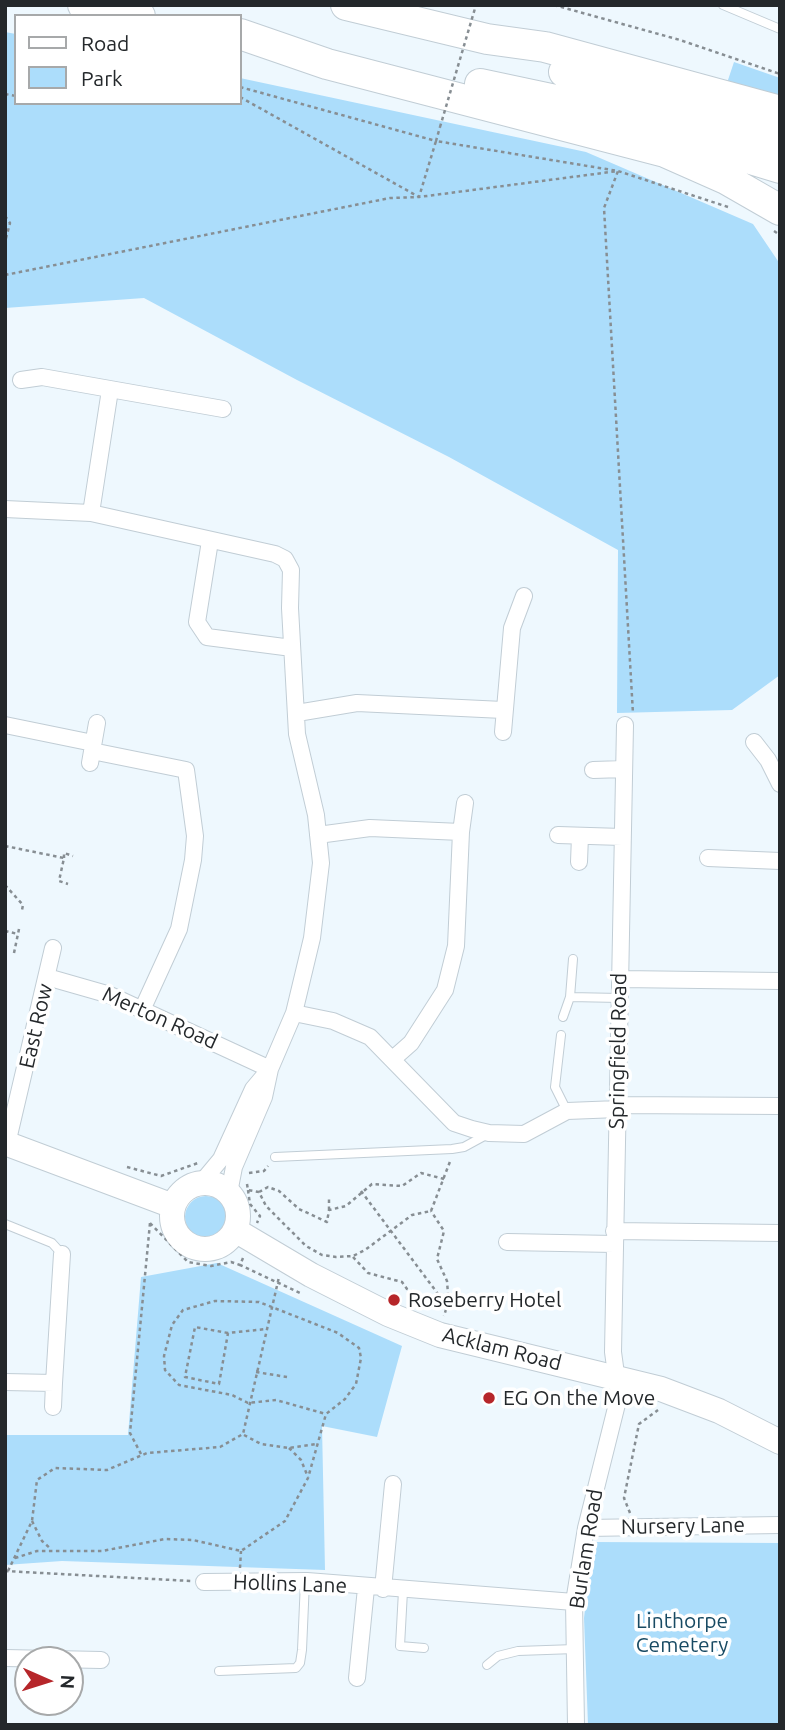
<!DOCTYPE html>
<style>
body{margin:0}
#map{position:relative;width:785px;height:1730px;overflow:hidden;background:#eef8fe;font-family:Ubuntu,sans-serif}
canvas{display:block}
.frame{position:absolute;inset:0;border:7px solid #24282b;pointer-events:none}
.legend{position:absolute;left:14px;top:14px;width:228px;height:91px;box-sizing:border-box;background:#fff;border:2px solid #a7a9aa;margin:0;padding:9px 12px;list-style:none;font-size:21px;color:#24282b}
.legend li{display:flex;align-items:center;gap:14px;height:35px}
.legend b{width:35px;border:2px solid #a7a9aa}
.north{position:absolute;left:14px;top:1646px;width:70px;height:70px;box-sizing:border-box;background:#fff;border:2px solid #a7a9aa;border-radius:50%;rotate:93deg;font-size:19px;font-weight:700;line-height:28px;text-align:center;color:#24282b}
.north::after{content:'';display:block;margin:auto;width:24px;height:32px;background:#b6262a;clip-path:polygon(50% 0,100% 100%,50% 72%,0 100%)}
</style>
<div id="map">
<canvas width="785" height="1730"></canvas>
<div class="frame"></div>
<ul class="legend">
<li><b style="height:9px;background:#fff"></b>Road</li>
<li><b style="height:19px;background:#acddfb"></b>Park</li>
</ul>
<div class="north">N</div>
</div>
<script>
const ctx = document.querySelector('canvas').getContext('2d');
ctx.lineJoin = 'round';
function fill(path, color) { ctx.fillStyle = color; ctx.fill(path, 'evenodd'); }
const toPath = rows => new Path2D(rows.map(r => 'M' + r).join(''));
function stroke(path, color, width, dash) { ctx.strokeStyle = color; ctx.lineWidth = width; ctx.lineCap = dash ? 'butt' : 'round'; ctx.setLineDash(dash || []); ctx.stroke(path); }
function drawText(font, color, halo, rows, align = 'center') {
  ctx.font = font + ' Ubuntu,sans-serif'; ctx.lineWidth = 7; ctx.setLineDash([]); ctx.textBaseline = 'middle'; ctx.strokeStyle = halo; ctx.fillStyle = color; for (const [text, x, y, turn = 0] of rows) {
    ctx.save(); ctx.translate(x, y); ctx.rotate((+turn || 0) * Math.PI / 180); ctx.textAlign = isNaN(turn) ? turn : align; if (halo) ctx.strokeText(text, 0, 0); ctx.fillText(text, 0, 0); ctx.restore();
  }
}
const green = toPath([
 [5,32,16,34,16,103,240,103,240,78,586,152,753,224,780,264,780,675,732,710,617,713,618,550,449,457,297,380,144,298,5,308],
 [734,62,780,78,780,100,727,83],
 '185 1217a21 21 0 1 1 42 0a21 21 0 1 1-42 0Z',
 [217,1263,402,1346,377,1437,322,1426,325,1570,62,1561,5,1565,5,1435,128,1435,141,1277],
 [593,1542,780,1543,780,1725,588,1725,584,1618]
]);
const path = toPath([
 [554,5,680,40,780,74],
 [240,87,436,141,440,127],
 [5,94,16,96],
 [240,97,419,197,618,171,728,207],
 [5,216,10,223,5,242],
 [774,231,780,235],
 [5,275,390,198,419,197,436,141,618,171,604,208,633,714],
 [5,846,64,858,59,881,68,884],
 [64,858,64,853,73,856],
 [5,885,23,905,22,910],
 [5,931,18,934],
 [14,953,19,929],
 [127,1167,161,1176,198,1163],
 [249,1173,264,1171,268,1166],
 [247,1184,248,1190,259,1192,266,1206,306,1246,322,1255,336,1257,353,1256,365,1250,412,1215,431,1211],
 [248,1190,250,1204,260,1216,257,1223],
 [361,1191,447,1306,444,1316],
 [259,1192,268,1187,279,1191,299,1209,327,1222,329,1210,346,1206,372,1184,402,1186,421,1173,444,1179],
 [329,1210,329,1196],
 [431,1211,451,1159],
 [150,1223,188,1262,211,1266,231,1262,240,1265],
 [353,1257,368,1273,402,1282,407,1289,419,1295,444,1302,448,1294,447,1281,437,1259,444,1231,431,1211],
 [243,1258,240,1265,300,1293],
 [228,1333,195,1327,185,1377,219,1384,228,1333,266,1329],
 [256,1372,287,1377],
 [244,1435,261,1444,289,1448,317,1444],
 [289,1448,301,1460,308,1477],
 [141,1454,130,1433,150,1223],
 [630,1513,624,1498,639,1424,658,1410],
 [32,1521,42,1541,51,1549],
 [15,1558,37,1551,102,1551,165,1539,193,1540,241,1551,285,1521,308,1478,326,1414,345,1399,356,1384,361,1358,359,1348,338,1333,259,1302,215,1301,183,1310,172,1325,164,1356,165,1370,179,1385,232,1395,248,1403,276,1400,326,1414],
 [240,1568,241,1551],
 [5,1571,191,1581],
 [8,1571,32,1521,37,1480,55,1468,107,1470,147,1453,220,1447,243,1434,279,1277]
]);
const lane = toPath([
 [723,5,780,29],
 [573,959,570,997,620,998],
 [563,1017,570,997],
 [561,1035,555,1087,567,1111],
 [275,1157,452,1149,464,1147,486,1135],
 [5,1224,52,1243,62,1254],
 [403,1591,400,1646,424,1648],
 [487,1665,498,1656,518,1651,575,1649],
 [219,1671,296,1668,300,1663,302,1650,305,1581]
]);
const street = toPath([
 [21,380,42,377,223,409],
 [5,509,91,513,275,554,285,559,291,570,290,608,297,734,316,815,321,863,312,938,294,1013,270,1069,264,1097,234,1167,229,1193],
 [91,513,110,390],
 [210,541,197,622,207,637,292,648],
 [297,713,357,703,503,710],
 [5,725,93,743],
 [503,732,512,628,524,596],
 [754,742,768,760,780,784],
 [92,751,186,770,195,836,193,860,179,929,142,1010],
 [90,763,97,723],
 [593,770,624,769],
 [318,835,370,828,461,832],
 [558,835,622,837],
 [708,858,780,861],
 [579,862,580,836],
 [47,977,110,995,270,1069],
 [620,979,780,981],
 [294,1013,333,1021,370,1037,454,1123,472,1129,489,1133,524,1134,567,1111,618,1109],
 [394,1058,411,1043,445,990,456,946,461,832,465,803],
 [617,1105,780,1106],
 [7,1144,53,948],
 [201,1183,221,1159,253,1089,269,1070],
 [614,1231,780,1233],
 [507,1242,614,1244],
 [5,1382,54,1383,62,1254],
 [53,1407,54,1383],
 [586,1528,780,1525],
 [204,1582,307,1581,574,1602],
 [383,1589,393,1484],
 [5,1658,101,1660],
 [357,1678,366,1588],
 [576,1725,574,1602,586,1528,619,1396,613,1352,625,725]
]);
const primary = toPath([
 [5,1143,173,1206],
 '172 1216a33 33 0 1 1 66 0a33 33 0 1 1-66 0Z',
 [235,1230,311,1275,388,1314,440,1335,661,1389,719,1411,780,1442]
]);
const highway = toPath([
 [83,5,140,16],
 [346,5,487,39,545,47,780,111],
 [240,34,327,64,665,152,726,179,780,210],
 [564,72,780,142],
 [480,84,560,101,780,168]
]);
const pathBridge = toPath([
 [440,127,476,5]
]);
const markers = [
 [394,1300,7,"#b6262a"],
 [489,1398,7,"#b6262a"]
];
const streetNames = [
 ["Merton Road",160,1018,24],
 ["East Row",36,1026,-77],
 ["Springfield Road",618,1051,-89],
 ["Acklam Road",502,1349,14],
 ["Nursery Lane",683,1526,-1],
 ["Burlam Road",586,1549,-81],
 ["Hollins Lane",290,1584,2]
];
const poiNames = [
 ["Roseberry Hotel",408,1300],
 ["EG On the Move",503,1398]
];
const parkNames = [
 ["Linthorpe",682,1621],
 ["Cemetery",682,1645]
];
fill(green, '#acddfb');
stroke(lane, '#c1cdd5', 10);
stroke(street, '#c1cdd5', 18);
stroke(primary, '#c1cdd5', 26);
stroke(highway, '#c1cdd5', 32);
stroke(path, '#878e93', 2.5, [3.5, 3.5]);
stroke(lane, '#fff', 8);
stroke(street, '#fff', 16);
stroke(primary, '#fff', 24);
stroke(highway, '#fff', 30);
stroke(pathBridge, '#878e93', 2.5, [3.5, 3.5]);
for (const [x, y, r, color] of markers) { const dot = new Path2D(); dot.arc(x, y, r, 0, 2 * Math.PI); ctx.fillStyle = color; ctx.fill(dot); stroke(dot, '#fff', 2.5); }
drawText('21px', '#24282b', '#fff', streetNames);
drawText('21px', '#24282b', '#fff', poiNames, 'left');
drawText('21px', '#184a63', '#fff', parkNames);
</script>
